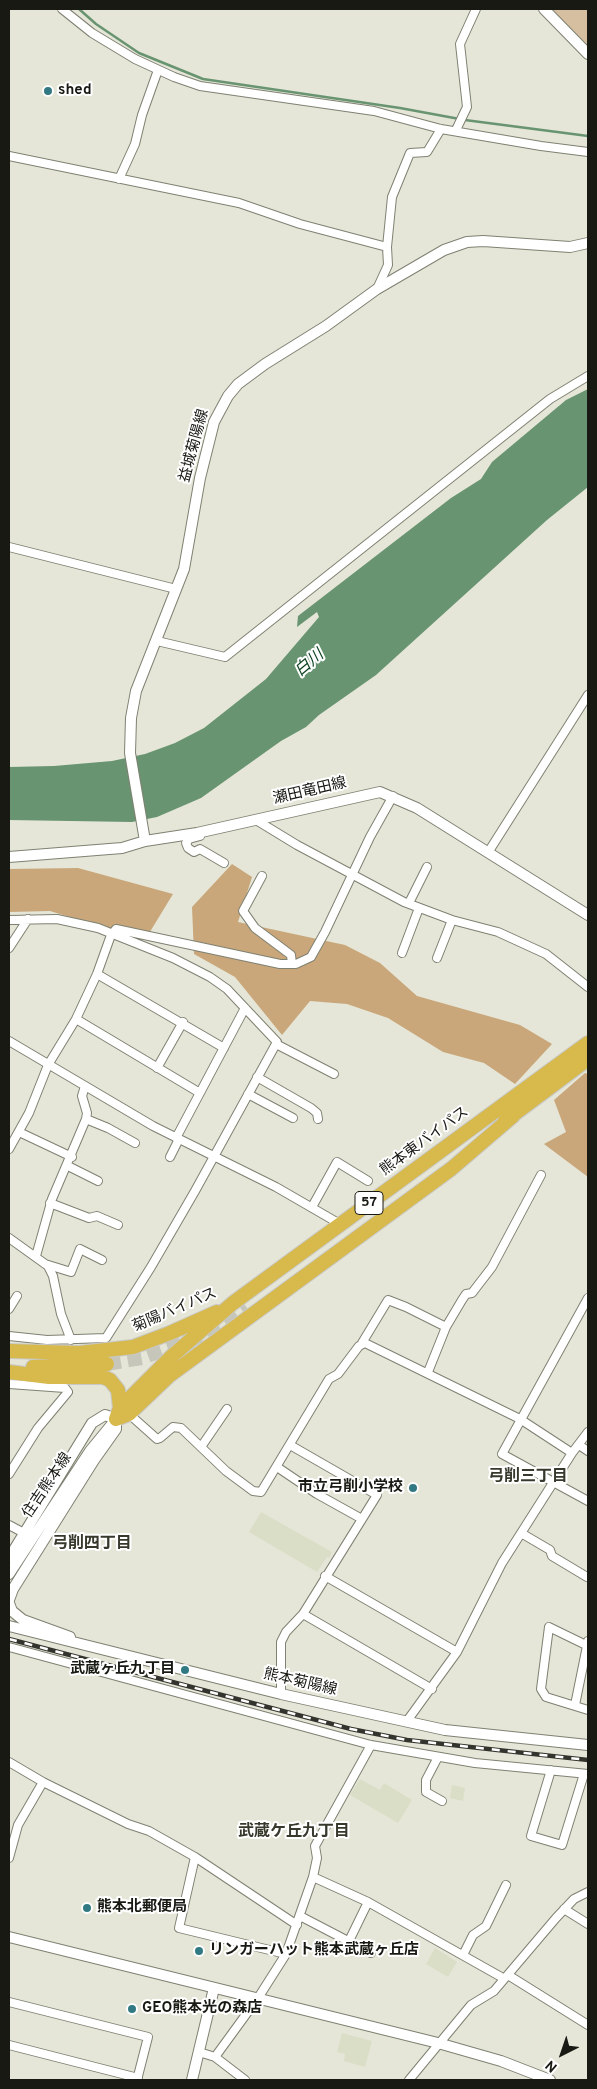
<!DOCTYPE html>
<meta charset="utf-8">
<style>
body{margin:0}
#map{position:relative;width:597px;height:2089px;overflow:hidden;background:#e5e6d7;font-family:Overpass,sans-serif}
canvas{display:block}
.frame{position:absolute;inset:0;border:10px solid #181913;pointer-events:none}
.north{position:absolute;left:537px;top:2029px;width:50px;height:50px;-webkit-text-stroke:4px #fff;paint-order:stroke;rotate:221deg;font-size:14px;font-weight:700;line-height:20px;text-align:center;color:#181913}
.north::after{content:'';display:block;margin:auto;width:18px;height:22px;background:#181913;clip-path:polygon(50% 0,100% 100%,50% 72%,0 100%)}
</style>
<div id="map">
<canvas width="597" height="2089"></canvas>
<div class="frame"></div>
<div class="north">N</div>
</div>
<script>
const ctx = document.querySelector('canvas').getContext('2d');
ctx.lineJoin = 'round';
function fill(path, color) { ctx.fillStyle = color; ctx.fill(path, 'evenodd'); }
const toPath = rows => new Path2D(rows.map(r => 'M' + r).join(''));
function stroke(path, color, width, dash) { ctx.strokeStyle = color; ctx.lineWidth = width; ctx.lineCap = dash ? 'butt' : 'round'; ctx.setLineDash(dash || []); ctx.stroke(path); }
function drawText(font, color, halo, rows, align = 'center') {
  ctx.font = font + ' Overpass,"Noto Sans JP",sans-serif'; ctx.lineWidth = 4; ctx.setLineDash([]); ctx.textBaseline = 'middle'; ctx.strokeStyle = halo; ctx.fillStyle = color; for (const [text, x, y, turn = 0] of rows) {
    ctx.save(); ctx.translate(x, y); ctx.rotate((+turn || 0) * Math.PI / 180); ctx.textAlign = isNaN(turn) ? turn : align; if (halo) ctx.strokeText(text, 0, 0); ctx.fillText(text, 0, 0); ctx.restore();
  }
}
const built = toPath([
 [261,1512,332,1552,329,1558,327,1557,317,1572,249,1532],
 [360,1779,380,1790,384,1783,412,1800,398,1823,350,1795],
 [452,1785,465,1788,463,1801,450,1798],
 [435,1948,457,1962,448,1977,426,1964],
 [342,2033,372,2041,365,2067,344,2061,345,2054,337,2052]
]);
const green = toPath([
 [552,9,588,9,588,47,560,18]
]);
const forest = toPath([
 [232,864,252,877,238,922,345,945,380,963,417,996,520,1025,552,1044,515,1084,484,1063,443,1052,388,1018,347,1004,310,1001,282,1035,235,977,194,954,192,907],
 [78,868,173,894,145,940,50,911,9,912,9,869],
 [585,1073,588,1074,588,1177,544,1144,566,1132,554,1100]
]);
const water = toPath([
 [588,389,588,487,547,520,376,675,319,715,306,727,281,741,201,798,157,817,132,822,9,820,9,767,54,766,112,761,145,754,175,743,204,728,266,679,319,617,317,612,297,627,298,616,451,498,481,479,492,462,566,400]
]);
const stream = toPath([
 [79,9,96,24,139,53,203,79,400,108,465,120,588,136]
]);
const highwayTunnel = toPath([
 [107,1364,142,1358,194,1339,217,1328,247,1308]
]);
const street = toPath([
 [62,9,92,33,135,59,174,77,200,86,374,111,441,129,541,146,588,152],
 [456,130,467,107,460,44,476,9],
 [9,156,239,203,300,224,387,247],
 [119,179,135,144,142,115,158,70],
 [377,289,388,265,387,247,392,197,410,153,427,152,441,129],
 [9,547,176,589],
 [157,641,225,657,550,399,588,376],
 [256,820,297,845,404,902,452,920,498,932,546,954,588,987],
 [200,836,189,839,186,843,188,848,194,852,200,849,224,863],
 [489,851,588,695],
 [262,876,243,911,255,928,291,955,292,964],
 [409,903,427,867],
 [9,920,57,919,98,928,173,958,210,977,227,989,277,1042,195,1191,151,1267,106,1338,47,1340,9,1336],
 [9,948,28,919],
 [402,953,419,908],
 [437,958,452,920],
 [97,974,224,1048],
 [76,1019,200,1093],
 [9,1041,153,1126,276,1187,340,1224],
 [276,1044,334,1074],
 [157,1068,183,1022],
 [257,1077,311,1108,317,1113,318,1119],
 [248,1094,293,1118],
 [86,1119,108,1128,135,1143],
 [19,1132,72,1157],
 [176,1138,245,1008],
 [9,1149,29,1113,48,1065,76,1019,97,974,111,935,116,929,280,964,296,964,311,957,325,932,370,837,393,796],
 [170,1157,179,1139],
 [68,1166,98,1181],
 [50,1203,89,1218,97,1216,118,1225],
 [312,1207,337,1162,368,1181],
 [9,1238,48,1266,53,1276,61,1314,71,1340],
 [36,1256,52,1199,86,1119,87,1113,82,1096,85,1086],
 [45,1264,71,1272,80,1249,102,1260],
 [588,1298,502,1454,588,1501],
 [9,1309,17,1296],
 [362,1343,388,1300,406,1307,446,1327],
 [428,1372,446,1327,462,1300,466,1294,472,1293,492,1267,541,1175],
 [9,1384,65,1388,68,1392,38,1428,9,1474],
 [129,1414,157,1439,160,1438,173,1427,181,1428,226,1471,253,1491,261,1492,329,1379,338,1374,359,1346,365,1343,520,1419,572,1453],
 [579,1445,588,1451],
 [201,1447,227,1409],
 [277,1467,317,1494,362,1519],
 [9,1525,24,1533],
 [521,1533,550,1550,552,1556,587,1577],
 [325,1576,457,1652],
 [303,1614,432,1689],
 [588,1646,549,1627,541,1689,546,1697,588,1710],
 [9,1647,371,1745,475,1763,588,1774],
 [281,1694,281,1642,286,1632,303,1614,377,1495,290,1445],
 [575,1705,588,1641],
 [407,1721,457,1652,502,1563,572,1453,588,1432],
 [438,1757,426,1780,426,1792,442,1801],
 [9,1762,43,1782,128,1824,149,1831,195,1857,297,1925],
 [551,1770,531,1836,562,1845,584,1774],
 [195,1857,179,1928,286,1954],
 [9,1858,18,1825,43,1782],
 [313,1877,368,1902,503,1978],
 [564,1909,588,1924],
 [300,1916,371,1953],
 [349,1941,368,1902],
 [463,1955,473,1935,486,1926,506,1885],
 [508,1975,588,2025],
 [9,2002,148,2037,137,2080],
 [9,2045,138,2078],
 [199,2052,215,2057,245,2080],
 [215,2057,258,1998,286,1954,313,1877,317,1858,315,1846,371,1745],
 [409,2080,471,2005,494,1991,556,1918,574,1899,588,1892]
]);
const secondary = toPath([
 [544,9,588,54],
 [145,841,130,753,131,718,136,691,184,569,200,478,214,422,228,396,238,384,265,364,326,326,377,289,444,250,467,242,483,241,570,247,588,243],
 [9,857,122,848,145,841,197,833,380,792,417,808,588,915],
 [9,1558,92,1423,105,1415,116,1419],
 [9,1574,90,1451,113,1423],
 [9,1600,13,1589,94,1460,116,1429,116,1419],
 [9,1603,12,1611,23,1620,70,1637],
 [9,1626,281,1694,445,1730,588,1745],
 [9,1937,438,2043,501,2061,550,2080],
 [192,2080,214,1988]
]);
const highway = toPath([
 [505,1121,588,1059],
 [9,1351,79,1353,133,1347,170,1333,217,1312],
 [33,1367,107,1364],
 [9,1372,49,1377,103,1377,110,1380,118,1390,120,1408],
 [116,1419,120,1408,172,1356,233,1303,588,1043],
 [116,1419,129,1414,170,1375,451,1169,513,1116]
]);
const rail = toPath([
 [9,1639,351,1729,407,1740,588,1760]
]);
const markers = [
 [48,91,5,"#327a83"],
 [413,1488,5,"#327a83"],
 [185,1670,5,"#327a83"],
 [87,1908,5,"#327a83"],
 [199,1951,5,"#327a83"],
 [132,2009,5,"#327a83"]
];
const shields = [
 [369,1203,28]
];
const shieldNames = [
 ["57",369,1203]
];
const poiNames = [
 ["shed",58,91],
 ["市立弓削小学校",403,1488,"right"],
 ["武蔵ヶ丘九丁目",175,1670,"right"],
 ["熊本北郵便局",97,1908],
 ["リンガーハット熊本武蔵ヶ丘店",209,1951],
 ["GEO熊本光の森店",142,2009]
];
const streetNames = [
 ["益城菊陽線",195,446,-75],
 ["瀬田竜田線",310,792,-13],
 ["熊本東バイパス",425,1142,-36],
 ["菊陽バイパス",175,1311,-23],
 ["住吉熊本線",48,1486,-56],
 ["熊本菊陽線",300,1683,13]
];
const waterNames = [
 ["白川",310,664,-40]
];
const neighbourhoodNames = [
 ["弓削三丁目",528,1478],
 ["弓削四丁目",92,1545],
 ["武蔵ケ丘九丁目",294,1833]
];
fill(built, '#dbdec7');
fill(green, '#d6bfa1');
fill(forest, '#c9a77a');
fill(water, '#689471');
stroke(stream, '#689471', 2.5);
stroke(highwayTunnel, '#c6c7ba', 14, [14, 7]);
stroke(street, '#7f8172', 10);
stroke(secondary, '#7f8172', 12);
stroke(highway, '#c8c8c6', 16);
stroke(street, '#fff', 8);
stroke(secondary, '#fff', 10);
stroke(highway, '#d7b94c', 14);
stroke(rail, '#33342d', 4.5);
stroke(rail, '#fff', 2.5, [8]);
for (const [x, y, r, color] of markers) { const dot = new Path2D(); dot.arc(x, y, r, 0, 2 * Math.PI); ctx.fillStyle = color; ctx.fill(dot); stroke(dot, '#fff', 2); }
for (const [x, y, w] of shields) { const box = new Path2D(); box.roundRect(x - w / 2, y - 11.5, w, 23, 4); ctx.fillStyle = '#fff'; ctx.fill(box); stroke(box, '#181913', 1); }
drawText('bold 14px', '#181913', null, shieldNames);
drawText('bold 15px', '#181913', '#fff', poiNames, 'left');
drawText('15px', '#181913', '#fff', streetNames);
drawText('italic 16px', '#0a3f1c', '#fff', waterNames);
drawText('bold 16px', '#38392d', '#fff', neighbourhoodNames);
</script>
